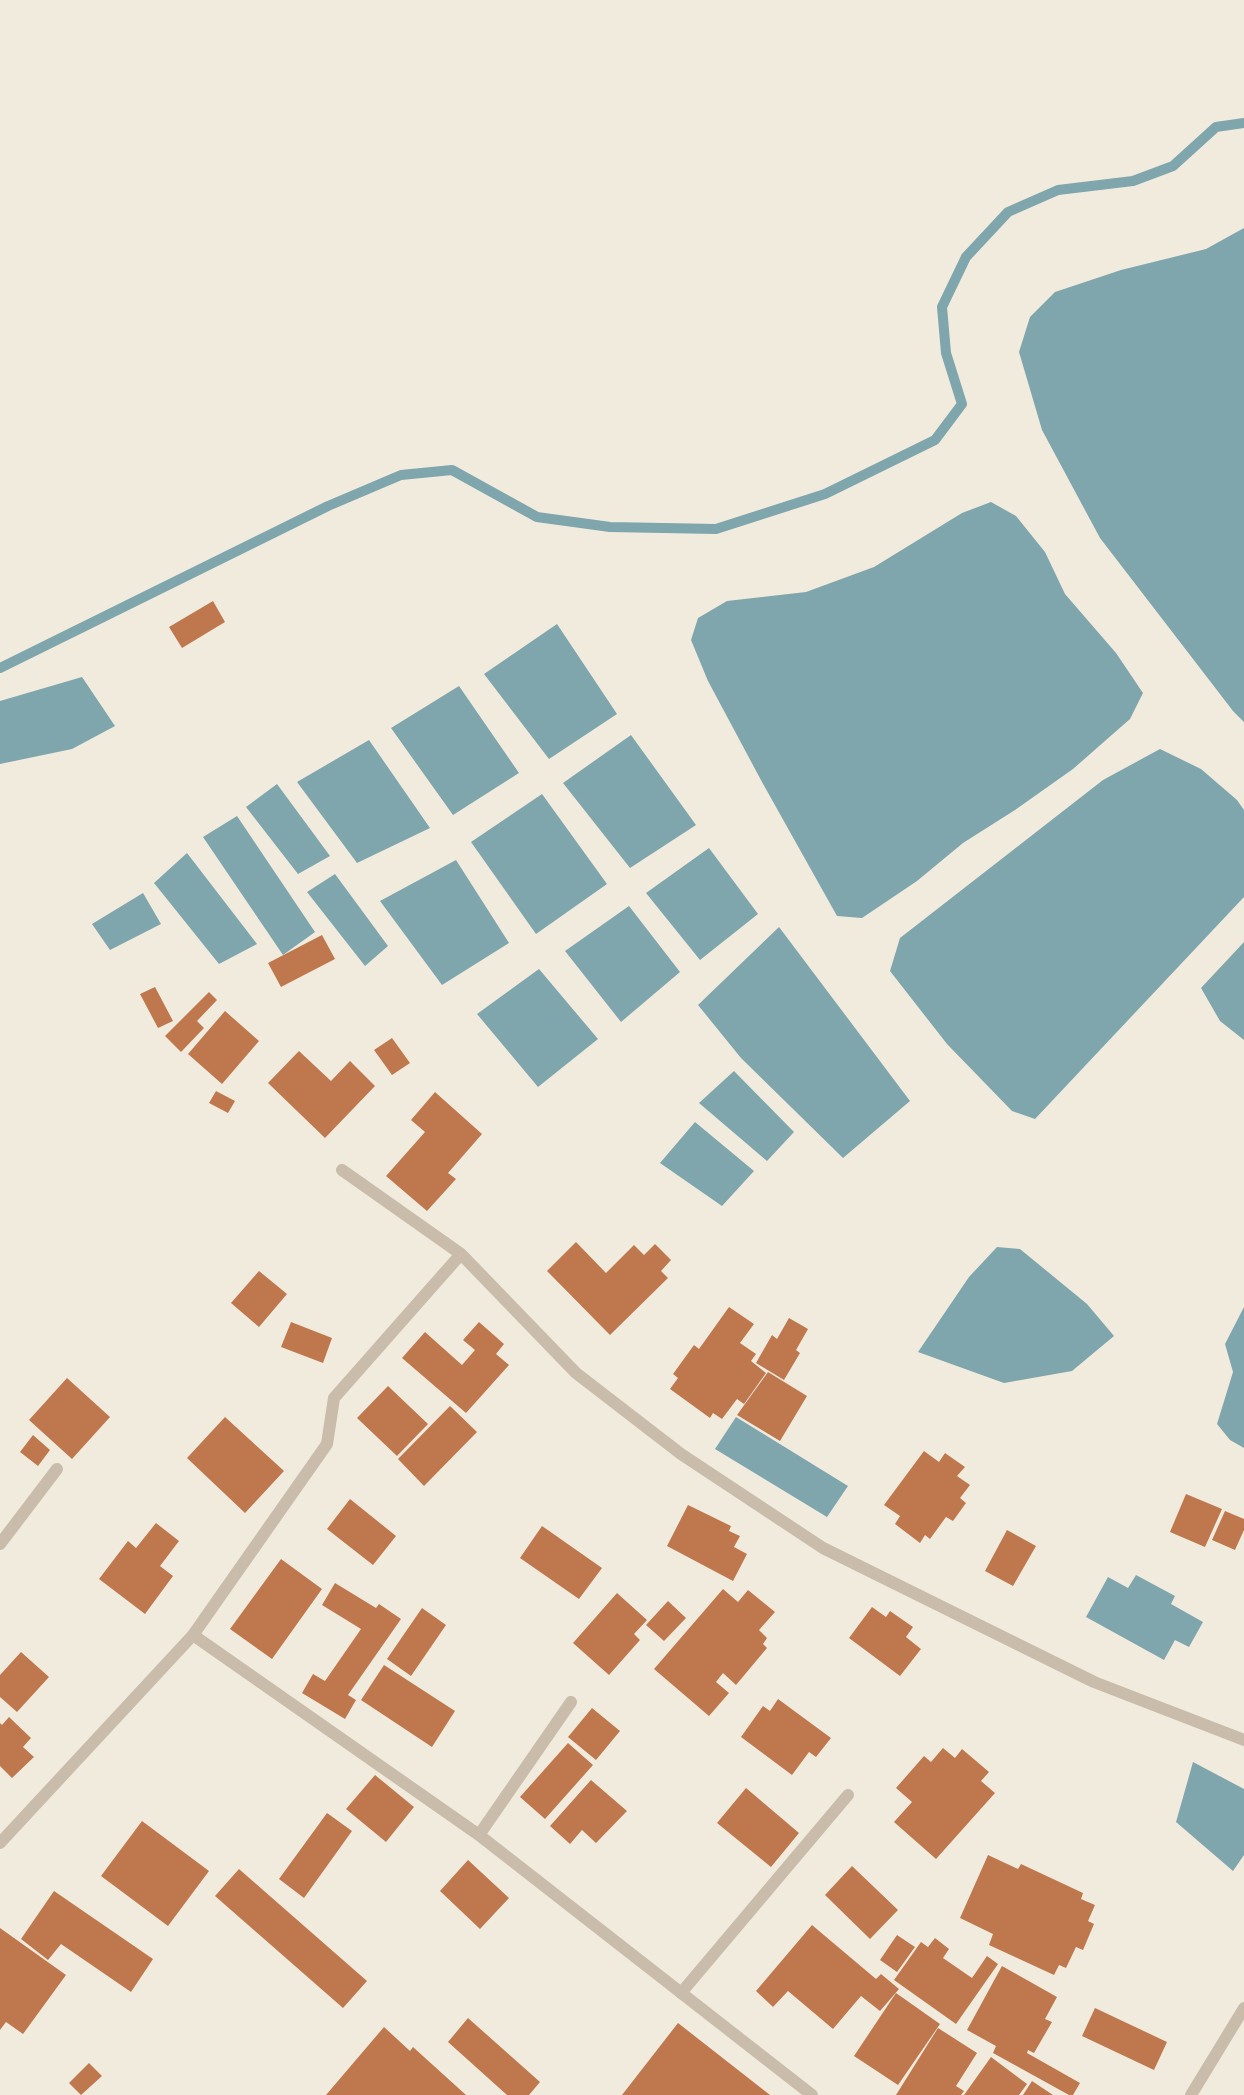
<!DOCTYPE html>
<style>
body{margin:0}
canvas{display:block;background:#f1ebde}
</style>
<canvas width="1244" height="2095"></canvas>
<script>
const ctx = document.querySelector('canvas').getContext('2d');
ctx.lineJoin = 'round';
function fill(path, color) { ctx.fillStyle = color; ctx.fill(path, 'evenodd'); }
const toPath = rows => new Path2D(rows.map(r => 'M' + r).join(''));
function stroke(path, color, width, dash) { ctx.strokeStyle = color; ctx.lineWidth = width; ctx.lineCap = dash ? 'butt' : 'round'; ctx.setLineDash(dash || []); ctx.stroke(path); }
const water = toPath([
 [1244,228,1244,722,1233,711,1100,538,1042,430,1019,352,1030,317,1055,292,1121,270,1206,249],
 [991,502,1016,516,1045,552,1065,594,1116,653,1143,693,1130,719,1073,769,1015,810,963,843,917,881,862,918,837,916,762,782,708,681,691,640,698,618,727,601,806,592,874,567,962,513],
 [557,624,617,714,549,759,484,674],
 [82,677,115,726,72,749,0,764,0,701],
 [459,686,519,773,453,815,391,728],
 [631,735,696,825,630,868,563,783],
 [369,740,430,828,357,863,297,782],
 [1160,749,1201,769,1237,800,1244,810,1244,897,1035,1119,1012,1111,947,1044,890,971,900,938,1103,780],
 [277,784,330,856,298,874,246,807],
 [542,794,607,884,536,934,471,842],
 [237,816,315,932,283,955,203,837],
 [709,848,758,914,700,960,646,893],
 [187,853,257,944,219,964,154,883],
 [456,860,509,943,442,985,380,901],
 [335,874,388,946,365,966,307,892],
 [143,893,161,924,110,950,92,924],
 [629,906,680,972,621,1022,565,951],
 [779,927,910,1101,843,1158,741,1058,698,1005],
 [1244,942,1244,1040,1220,1021,1201,988],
 [539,969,598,1039,538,1087,477,1014],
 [734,1071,794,1132,767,1161,699,1103],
 [695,1122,754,1171,722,1206,660,1163],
 [997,1247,1020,1249,1087,1304,1114,1336,1072,1371,1004,1383,918,1352,969,1277],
 [1244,1307,1244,1448,1230,1440,1217,1424,1233,1372,1225,1344],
 [736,1417,848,1486,827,1517,715,1449],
 [1136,1575,1175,1596,1171,1604,1203,1622,1189,1647,1175,1640,1164,1660,1086,1617,1108,1577,1128,1588],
 [1193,1762,1244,1789,1244,1855,1233,1871,1176,1822]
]);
const stream = toPath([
 [0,668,328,506,401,475,452,470,537,517,610,527,716,529,825,494,935,440,962,404,946,353,942,307,966,257,1008,212,1058,190,1133,181,1173,166,1216,127,1244,123]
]);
const building = toPath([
 [213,601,225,622,182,648,169,627],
 [322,935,335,959,281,987,268,963],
 [155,987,173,1021,158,1028,140,994],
 [209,992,217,1000,197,1021,204,1028,181,1052,165,1036],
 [225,1011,259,1041,222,1084,188,1054],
 [392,1038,410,1063,392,1075,374,1050],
 [299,1051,331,1081,350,1061,375,1086,325,1138,268,1083],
 [216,1091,235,1101,228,1113,209,1103],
 [435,1092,482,1134,448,1173,456,1179,427,1211,386,1176,425,1132,411,1120],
 [576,1242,606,1273,634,1245,644,1255,655,1244,671,1260,661,1271,668,1278,610,1335,547,1271],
 [259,1271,287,1294,259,1327,231,1303],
 [729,1307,754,1324,740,1343,756,1354,751,1361,766,1373,744,1404,737,1399,722,1419,713,1413,710,1418,670,1389,678,1378,673,1374,694,1345,699,1349],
 [789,1318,808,1329,796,1350,800,1353,784,1380,756,1363,772,1335,777,1339],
 [291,1322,332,1338,323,1363,281,1347],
 [479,1322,504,1344,496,1354,509,1365,466,1413,402,1358,425,1332,462,1365,475,1350,463,1340],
 [768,1372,807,1396,780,1441,737,1415],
 [67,1378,110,1417,72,1459,29,1420],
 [388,1386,428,1424,397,1456,357,1418],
 [450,1406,477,1432,424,1486,398,1459],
 [225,1417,284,1471,245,1513,187,1458],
 [33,1435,50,1450,38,1466,20,1452],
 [924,1451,939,1462,945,1453,965,1467,957,1476,970,1485,960,1498,966,1503,953,1521,946,1517,930,1539,925,1535,920,1543,895,1524,900,1516,884,1505],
 [1186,1494,1222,1509,1205,1547,1170,1532],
 [350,1499,396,1536,373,1565,327,1529],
 [688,1505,731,1526,729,1531,740,1536,734,1547,747,1554,733,1581,667,1546],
 [1225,1511,1244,1519,1244,1530,1235,1550,1212,1540],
 [156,1523,179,1541,160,1566,173,1576,145,1614,99,1579,128,1541,136,1548],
 [542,1526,602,1568,579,1599,520,1558],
 [1007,1530,1036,1546,1013,1586,985,1571],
 [281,1559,322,1589,272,1659,230,1629],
 [335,1583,376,1608,379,1604,401,1619,348,1695,356,1700,345,1719,302,1693,313,1674,325,1681,361,1629,322,1605],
 [723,1589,738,1602,748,1590,775,1612,759,1630,767,1638,763,1644,767,1648,736,1685,723,1673,716,1682,729,1693,709,1716,654,1669],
 [617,1593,647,1620,634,1634,640,1640,609,1675,573,1643],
 [668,1601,686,1618,664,1641,646,1625],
 [872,1607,886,1617,890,1611,913,1627,906,1637,921,1649,900,1676,849,1638],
 [422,1608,446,1625,411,1676,387,1659],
 [21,1652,49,1677,17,1712,0,1697,0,1675],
 [384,1665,455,1711,432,1747,361,1700],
 [778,1699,831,1738,816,1757,809,1752,792,1775,741,1737,763,1706,770,1711],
 [592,1708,620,1731,596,1760,568,1737],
 [9,1717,31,1738,23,1747,34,1757,12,1778,0,1766,0,1723,2,1725],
 [568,1743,593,1765,545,1819,520,1797],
 [943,1748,955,1758,962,1749,989,1772,981,1781,995,1793,936,1859,894,1822,912,1802,896,1788,924,1756,931,1762],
 [375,1775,414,1807,386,1842,346,1809],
 [591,1780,627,1811,596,1843,582,1830,570,1844,550,1826],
 [746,1788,799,1833,771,1867,717,1823],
 [327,1813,352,1831,304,1898,279,1879],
 [142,1821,209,1871,168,1926,101,1876],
 [988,1855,1018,1869,1021,1864,1083,1893,1081,1899,1095,1905,1088,1921,1094,1924,1083,1950,1076,1947,1066,1968,1059,1965,1054,1975,989,1945,993,1934,960,1918],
 [468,1860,509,1898,480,1929,440,1891],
 [852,1866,898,1910,870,1939,825,1895],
 [239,1869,367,1981,343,2008,215,1896],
 [54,1891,153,1959,131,1992,61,1944,48,1960,21,1939],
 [812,1925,876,1979,881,1974,899,1989,880,2011,861,1996,833,2029,788,1991,773,2007,756,1991],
 [0,1928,66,1975,23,2034,6,2022,0,2030],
 [897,1935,915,1947,897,1972,880,1960],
 [935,1938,949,1949,943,1958,972,1978,987,1956,998,1964,956,2024,894,1980,921,1942,928,1947],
 [1002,1966,1057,1997,1045,2019,1052,2022,1034,2053,1028,2050,1027,2053,1080,2083,1073,2095,1069,2095,993,2053,996,2046,967,2030],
 [896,1993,940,2024,898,2085,854,2056],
 [1095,2008,1167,2042,1154,2070,1082,2036],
 [468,2018,540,2082,529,2095,507,2095,448,2042],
 [678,2023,770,2095,622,2095],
 [384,2027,410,2051,413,2047,466,2095,326,2095],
 [938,2028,977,2053,956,2086,964,2091,961,2095,896,2095],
 [991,2057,1027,2084,1019,2095,964,2095],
 [89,2063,102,2076,81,2095,69,2083],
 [1032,2081,1053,2095,1023,2095]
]);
const lane = toPath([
 [681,1993,848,1795]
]);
const street = toPath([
 [342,1170,461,1254],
 [0,1544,57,1469],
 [193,1635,479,1835,812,2095],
 [479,1835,571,1702],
 [0,1843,193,1635,327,1444,334,1398,461,1254,576,1373,681,1454,823,1548,1094,1682,1244,1740],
 [1191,2095,1244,2008]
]);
fill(water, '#7fa5ad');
stroke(stream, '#7fa5ad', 10);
fill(building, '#bf784e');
stroke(lane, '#c9bcab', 12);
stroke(street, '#c9bcab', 12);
</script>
